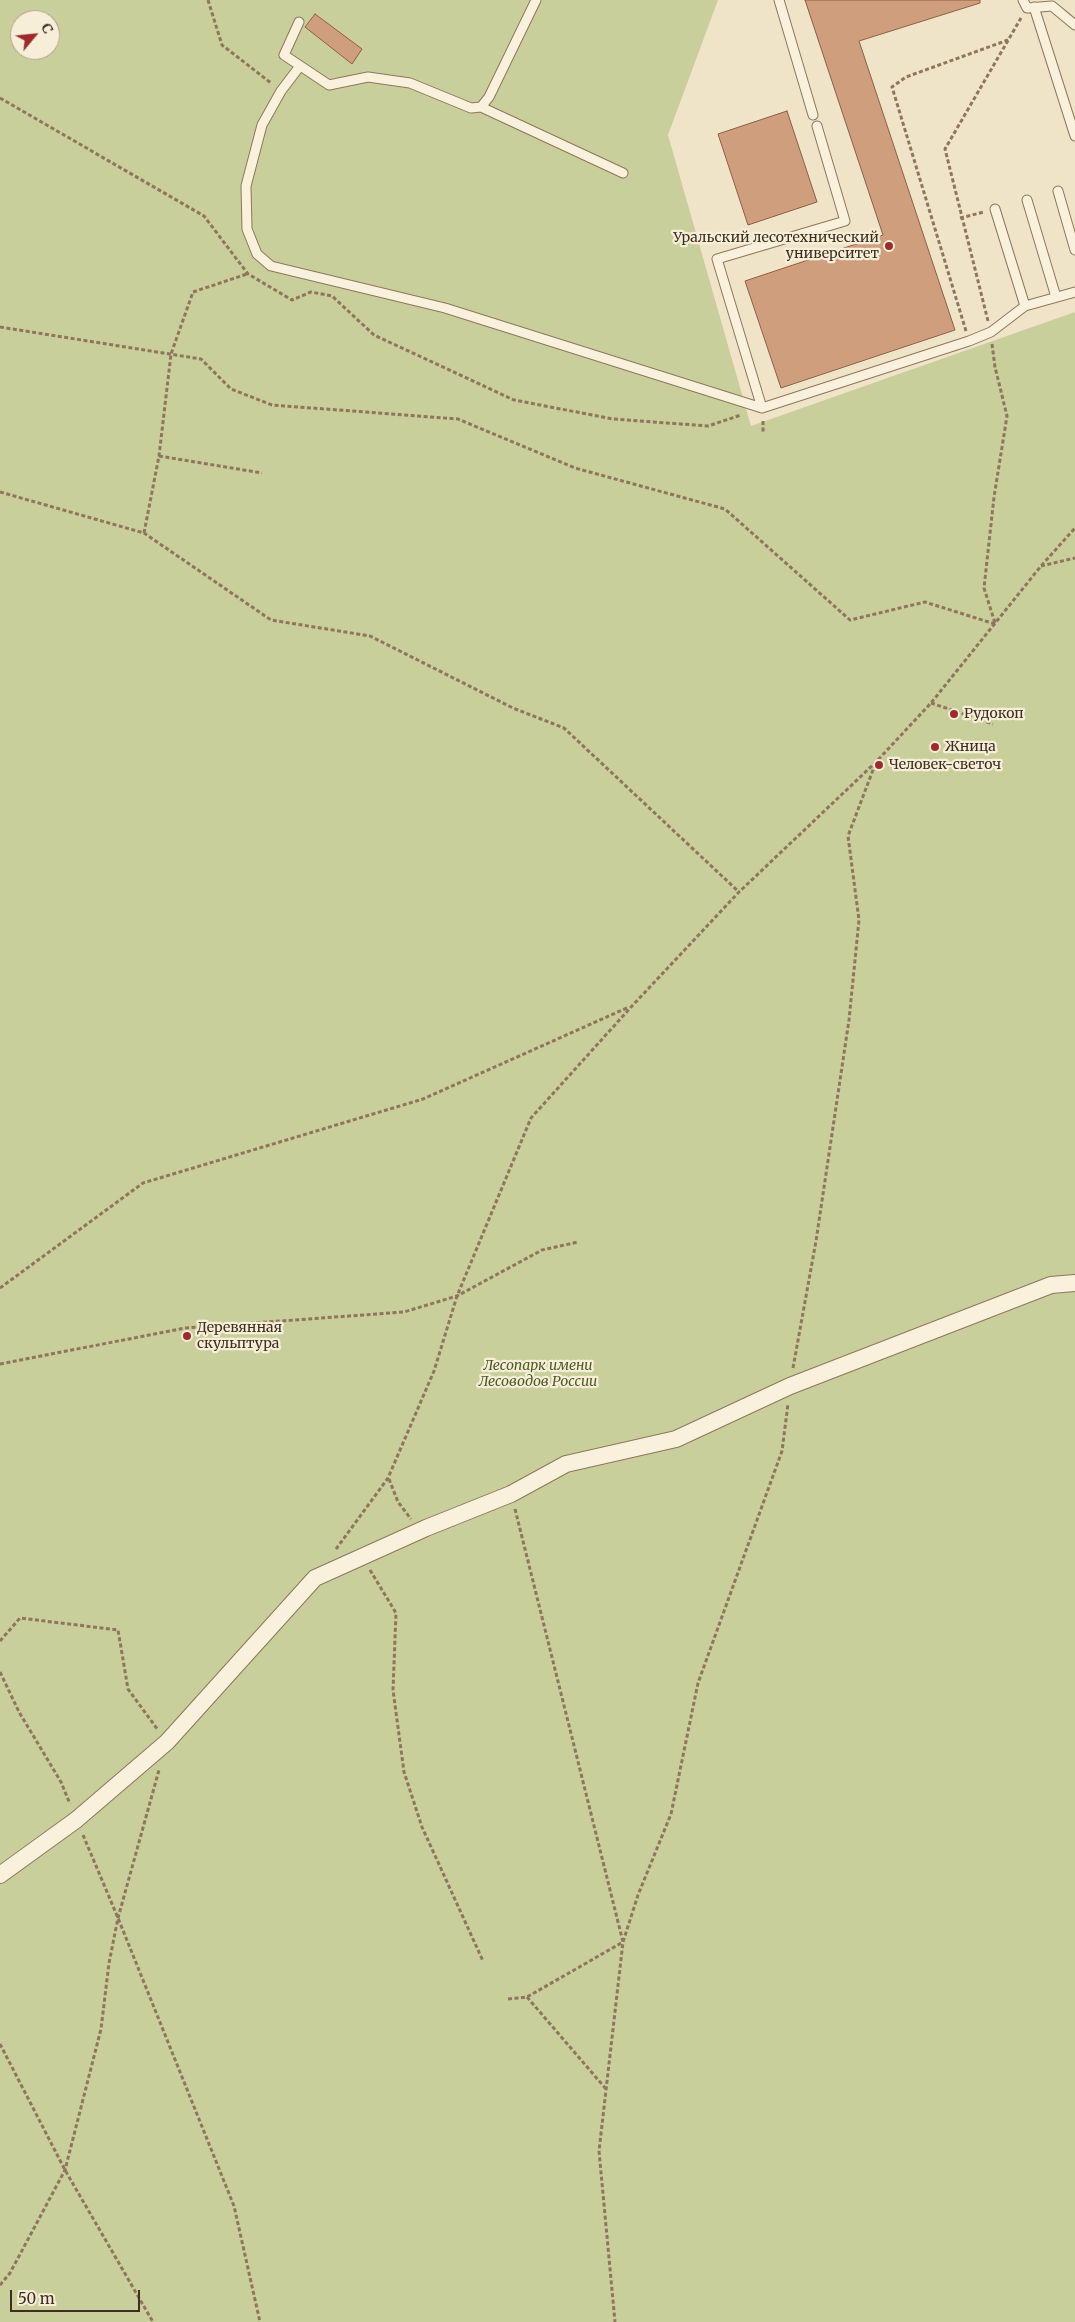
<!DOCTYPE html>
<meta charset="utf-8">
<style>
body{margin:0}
#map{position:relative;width:1075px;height:2322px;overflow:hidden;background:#f0e4c8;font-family:Merriweather,serif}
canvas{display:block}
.north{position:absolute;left:10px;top:10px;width:50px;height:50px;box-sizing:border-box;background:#f7eed8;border:1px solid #ada18e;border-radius:50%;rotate:62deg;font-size:14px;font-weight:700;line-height:20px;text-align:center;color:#3d2e20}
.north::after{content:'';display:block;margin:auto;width:18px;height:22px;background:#9e2a2b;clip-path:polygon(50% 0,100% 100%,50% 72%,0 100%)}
.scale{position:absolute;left:10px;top:2290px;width:130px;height:22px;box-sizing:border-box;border:2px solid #3d2e20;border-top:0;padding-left:6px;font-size:15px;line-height:18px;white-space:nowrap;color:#3d2e20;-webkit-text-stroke:4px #f7eed8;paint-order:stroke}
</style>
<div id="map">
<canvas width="1075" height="2322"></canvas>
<div class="north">С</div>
<div class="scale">50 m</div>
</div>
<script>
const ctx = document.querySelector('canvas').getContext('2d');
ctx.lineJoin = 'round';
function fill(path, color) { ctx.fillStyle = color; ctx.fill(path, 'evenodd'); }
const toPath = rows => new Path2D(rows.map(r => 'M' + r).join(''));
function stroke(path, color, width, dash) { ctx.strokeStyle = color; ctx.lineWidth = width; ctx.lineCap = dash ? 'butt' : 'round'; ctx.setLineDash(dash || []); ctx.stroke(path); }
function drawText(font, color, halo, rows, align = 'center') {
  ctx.font = font + ' Merriweather,serif'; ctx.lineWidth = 4.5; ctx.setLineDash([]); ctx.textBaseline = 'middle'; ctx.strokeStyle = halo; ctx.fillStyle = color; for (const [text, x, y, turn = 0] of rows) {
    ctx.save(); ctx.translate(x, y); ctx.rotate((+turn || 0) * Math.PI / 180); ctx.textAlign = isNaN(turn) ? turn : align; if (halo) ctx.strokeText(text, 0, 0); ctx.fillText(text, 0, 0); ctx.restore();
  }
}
const green = toPath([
 [0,0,718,0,668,135,751,426,1075,312,1075,2322,0,2322],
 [20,20,50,20,50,50,20,50]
]);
const building = toPath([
 [805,0,980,0,980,3,859,41,955,330,781,388,745,281,883,235,805,0],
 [315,14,362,49,352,64,305,27,315,14],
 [787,111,817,202,748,225,718,134,787,111]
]);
const path = toPath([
 [208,0,222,45,271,83],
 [0,98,204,216,248,274,292,300,311,292,332,296,374,335,514,400,613,419,708,426,741,415],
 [960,218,984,212],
 [988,321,945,149,1021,18],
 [0,327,201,359,231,389,272,405,458,419,575,468,725,509,850,620,925,602,995,624],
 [966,331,892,87,906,77,1008,40],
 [992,344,995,367,1007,416,994,497,984,588,995,623],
 [763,421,763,432],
 [159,456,262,473],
 [0,492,144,533,271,620,370,636,513,708,564,728,739,892],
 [144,533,159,456,171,354,193,292,247,274],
 [1041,566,1075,558],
 [931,703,993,724],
 [0,1288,143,1183,423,1099,629,1007],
 [0,1364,185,1328,404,1312,457,1296,542,1250,578,1242],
 [793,1368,816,1241,849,1020,859,920,848,836,876,762],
 [389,1479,398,1502,411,1519],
 [515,1509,623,1942,599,2151,615,2322],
 [336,1549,388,1478,434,1371,457,1296,531,1118,632,1006,739,892,876,762,931,703,1041,566,1075,528],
 [370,1570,396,1613,393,1690,404,1772,422,1827,483,1961],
 [0,1641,20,1618,118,1630,128,1689,158,1730],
 [0,1672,19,1712,61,1782,70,1804],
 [83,1835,118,1918,234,2206,260,2322],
 [527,1997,606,2089],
 [508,1999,527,1997,623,1942,638,1895,671,1814,698,1683,782,1451,788,1404],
 [0,2044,65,2170,153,2322],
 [0,2285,10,2273,65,2170,101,2029,109,1963,118,1918,159,1770]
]);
const lane = toPath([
 [779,0,813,115],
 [1023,0,1027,8,1052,6,1075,25],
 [1034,7,1075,136],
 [299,22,284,55,329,85,368,77,410,83,471,108,481,107,489,97,536,0],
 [300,66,281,91,262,125,246,186,247,229,257,254,271,266,445,308,762,408,969,341,991,332,1025,306,1075,292],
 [481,107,623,173],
 [1058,191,1075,250],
 [1027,200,1056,297],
 [995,209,1025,306],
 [762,408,717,259,845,221,817,126]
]);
const street = toPath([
 [0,1875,76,1820,167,1742,315,1578,426,1528,511,1494,566,1464,676,1439,790,1386,1051,1285,1075,1283]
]);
const markers = [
 [889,246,5,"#9e2a2b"],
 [954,714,5,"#9e2a2b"],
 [935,747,5,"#9e2a2b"],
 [879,765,5,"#9e2a2b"],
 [187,1336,5,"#9e2a2b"]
];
const poiNames = [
 ["Уральский лесотехнический",879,238,"right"],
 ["университет",879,254,"right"],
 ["Рудокоп",964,714],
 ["Жница",945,747],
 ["Человек-светоч",889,765],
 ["Деревянная",197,1328],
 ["скульптура",197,1344]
];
const parkNames = [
 ["Лесопарк имени",538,1366],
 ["Лесоводов России",538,1382]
];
fill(green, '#c9cf9b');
fill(building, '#cf9f7d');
stroke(building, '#8d5f41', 1);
stroke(lane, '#8d765c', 11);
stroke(street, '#8d765c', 18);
stroke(path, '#8d765c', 3, [4, 2.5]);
stroke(lane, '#faf1dc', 9);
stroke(street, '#faf1dc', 16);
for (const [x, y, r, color] of markers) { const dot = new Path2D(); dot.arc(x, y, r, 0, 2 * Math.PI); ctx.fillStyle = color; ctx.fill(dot); stroke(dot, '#f7eed8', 2); }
drawText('14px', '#3d2e20', '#f7eed8', poiNames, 'left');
drawText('italic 14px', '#4d5a26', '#f7eed8', parkNames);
</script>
